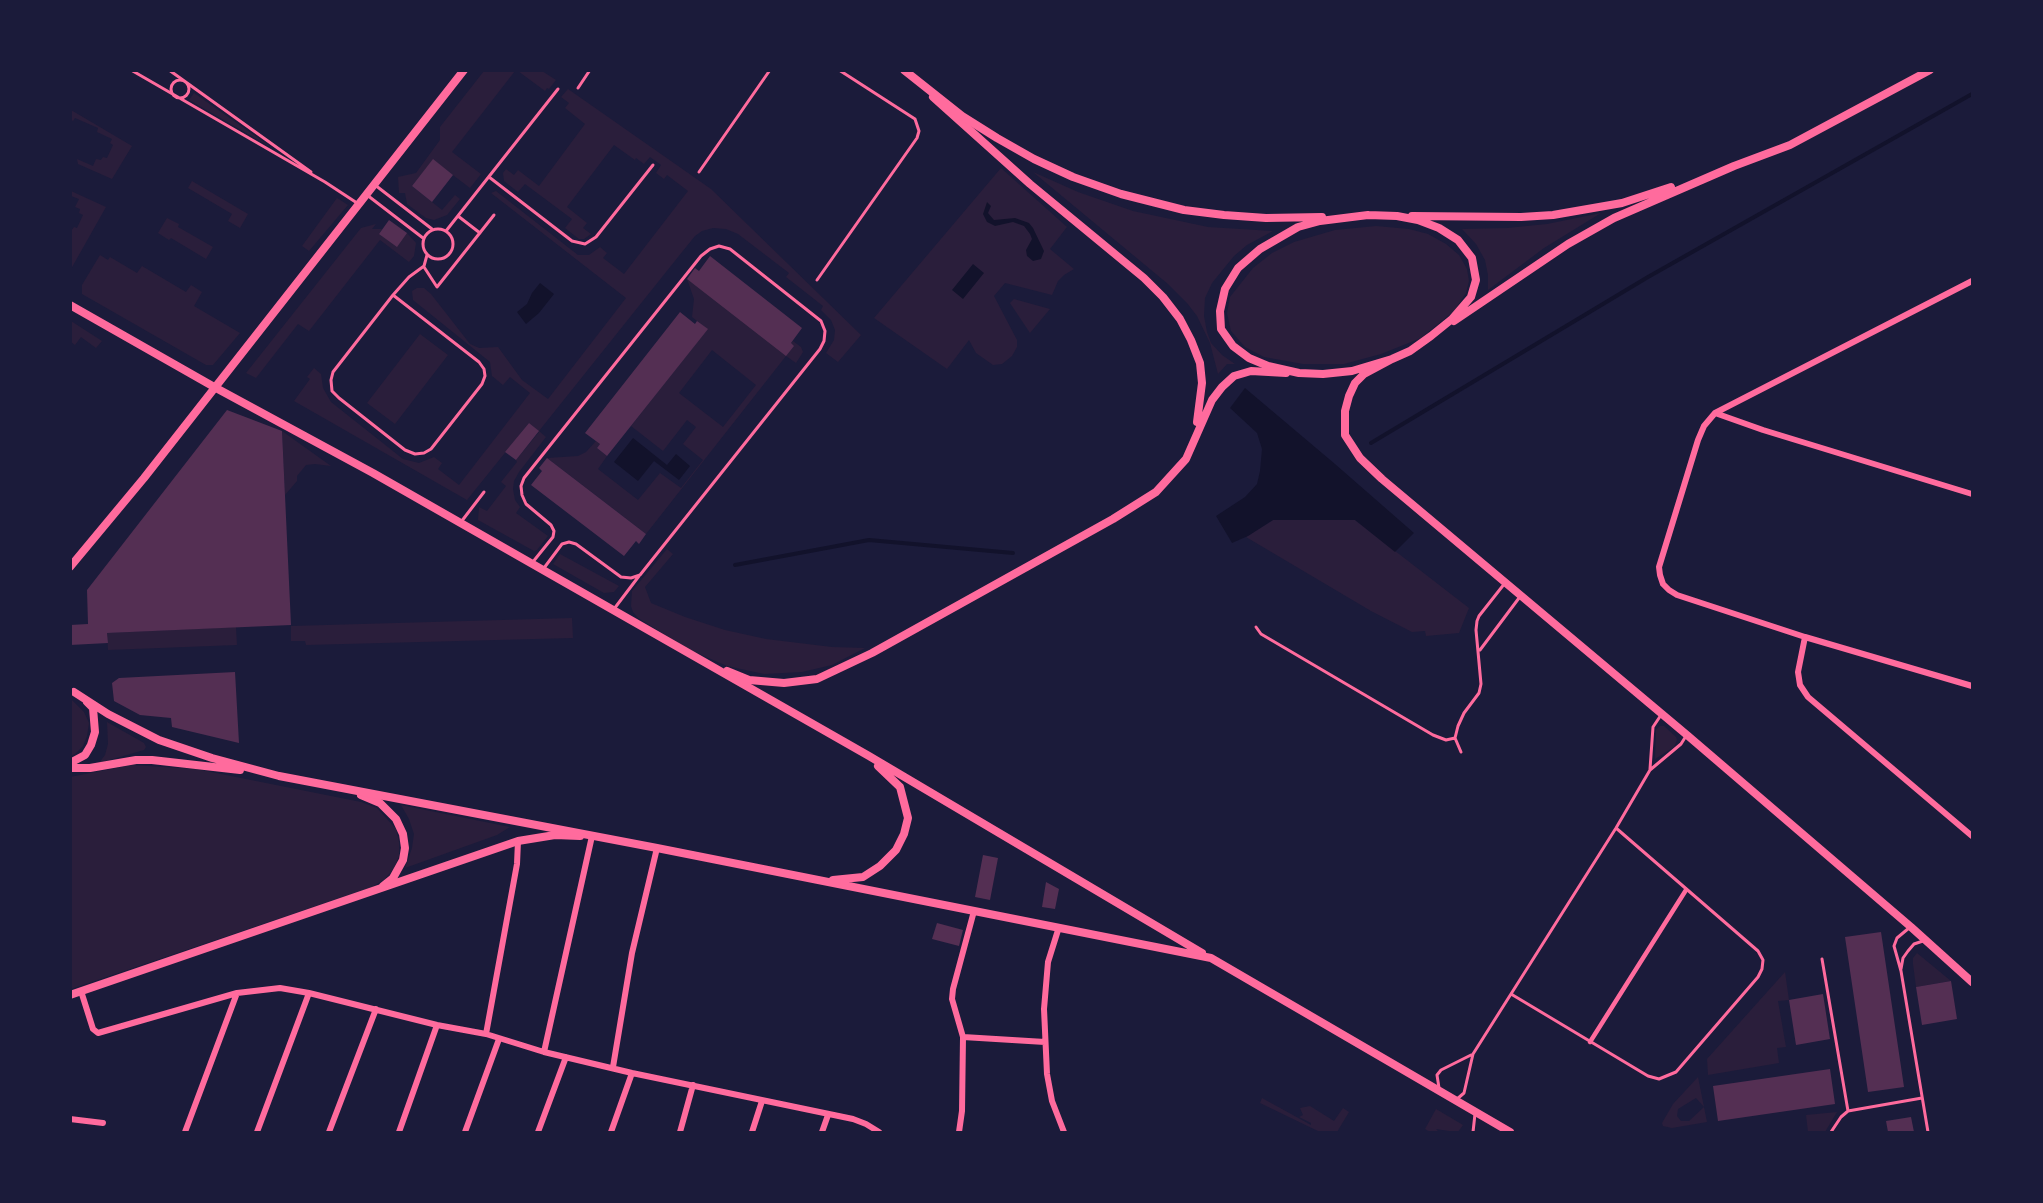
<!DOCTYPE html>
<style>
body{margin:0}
#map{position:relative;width:2043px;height:1203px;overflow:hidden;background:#1b1b3a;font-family:"Public Sans",sans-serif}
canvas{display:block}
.frame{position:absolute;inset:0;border:72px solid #1b1b3a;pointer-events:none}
</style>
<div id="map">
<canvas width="2043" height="1203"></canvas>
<div class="frame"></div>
</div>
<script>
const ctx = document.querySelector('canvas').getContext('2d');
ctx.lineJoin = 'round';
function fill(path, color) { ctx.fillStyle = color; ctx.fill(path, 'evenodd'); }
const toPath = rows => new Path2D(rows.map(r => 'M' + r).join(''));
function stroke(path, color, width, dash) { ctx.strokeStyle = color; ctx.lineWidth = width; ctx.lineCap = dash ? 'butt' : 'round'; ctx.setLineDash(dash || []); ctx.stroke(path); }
const green = toPath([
 [484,71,515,71,452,152,481,174,470,188,433,160,412,186,442,210,455,195,460,199,447,215,434,220,426,218,407,204,405,193,399,193,398,177,416,173,440,140,440,127],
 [518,71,542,71,556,80,549,89,547,88,545,91],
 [568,89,711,189,861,335,838,362,826,353,834,340,835,330,831,320,821,310,823,306,786,277,789,273,738,234,726,229,713,228,702,231,695,236,678,257,539,431,546,437,519,472,514,481,513,489,515,500,520,507,516,513,548,536,537,550,534,551,478,520,479,507,487,511,506,486,501,482,517,462,516,460,539,432,529,423,467,500,294,401,310,379,307,377,314,368,321,374,323,388,331,402,403,459,419,463,434,457,442,463,438,469,459,485,530,393,510,377,503,385,492,376,490,362,413,300,412,291,417,288,424,288,431,294,470,344,479,348,498,347,522,380,548,399,626,298,491,193,496,191,578,255,589,255,600,247,607,253,603,258,624,274,688,191,667,175,664,179,656,173,661,165,650,157,644,164,636,158,635,160,614,145,567,207,587,223,583,228,591,234,584,239,579,239,565,228,572,219,525,184,518,192,504,181,503,173,506,169,514,175,518,170,539,186,585,124,565,108,569,103,561,97],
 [194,93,274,149,189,100],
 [71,110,132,146,112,179,78,164,77,159,93,166,96,159,101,160,103,157,107,158,113,145,110,143,112,139,97,132,98,128,75,118,73,121,71,120],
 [1001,168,1067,227,1050,249,1074,269,1064,275,1058,281,1052,295,1005,283,994,296,1017,340,1017,347,1012,356,1002,364,993,365,976,353,969,340,947,369,874,318],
 [1033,172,1078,192,1133,211,1208,227,1273,231,1247,245,1234,256,1212,283,1205,298,1204,316,1207,332,1211,343,1222,355,1235,364,1227,364,1218,374,1210,343,1197,316,1187,303,1168,284],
 [192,181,248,214,240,228,228,221,232,214,188,188],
 [71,191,106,207,71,269,71,231,74,227,77,228,83,215,79,213,80,209,75,207,79,199,71,196],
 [337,198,348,205,309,251,302,246],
 [1601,213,1544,248,1488,290,1488,275,1485,260,1476,244,1462,229,1507,228,1547,224],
 [167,218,179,224,178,227,213,247,206,259,171,238,169,240,158,233],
 [376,224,372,229,382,229,379,234,407,233,416,243,414,256,409,262,380,240,309,331,298,324,256,378,246,373,361,228],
 [1376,226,1409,229,1428,234,1446,244,1459,255,1467,269,1469,281,1466,293,1454,311,1421,338,1381,354,1344,364,1303,364,1264,357,1245,347,1231,331,1227,313,1230,297,1253,268,1272,253,1294,242,1335,230],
 [100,255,108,260,110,257,137,273,142,266,186,292,191,285,202,292,194,306,240,333,213,365,206,365,82,294,82,285],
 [687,279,791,343,793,341,801,347,803,352,796,363,786,356,646,534,547,458,578,456,586,452,596,441,600,444,597,448,607,456,598,469,638,500,660,473,681,488,703,460,683,444,696,427,687,420,663,451,631,426,707,329,692,317,694,299],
 [712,350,756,385,723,427,679,393],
 [1014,299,1050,309,1030,333,1010,303],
 [71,321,102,341,96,348,81,337,75,345,71,342],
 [420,334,448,355,395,424,367,403],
 [282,431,331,466,315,464,306,465,297,476,297,481,285,495],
 [1273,520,1355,520,1469,608,1459,633,1426,636,1425,631,1412,632,1371,611,1246,537],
 [667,549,673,554,645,587,651,603,685,617,725,630,766,639,832,647,865,648,832,665,802,672,764,674,727,666,690,650,638,618,633,612,631,606,632,591],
 [560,554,619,586,614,592,604,593,553,564],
 [572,618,573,638,306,645,305,641,291,641,291,626],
 [236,627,237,645,108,650,107,633],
 [71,699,84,712,89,723,87,736,83,746,75,754,71,756],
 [107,722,144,743,146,747,144,750,99,763,105,755,108,744],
 [1660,726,1664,726,1676,737,1677,740,1674,747,1655,759,1656,730],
 [132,765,196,769,361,802,377,808,396,829,399,842,399,856,394,868,385,879,372,887,71,989,70,777],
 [401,805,510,827,497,835,405,868,412,848,414,834,409,819],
 [1917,953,1951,981,1916,987,1913,964,1913,958],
 [1785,972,1789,1000,1778,1001,1786,1047,1777,1048,1779,1063,1708,1075,1707,1059],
 [1698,1077,1707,1122,1672,1128,1663,1126,1662,1123,1673,1104],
 [1696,1098,1704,1107,1689,1121,1681,1121,1677,1116,1678,1109],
 [1262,1098,1311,1125,1311,1123,1299,1117,1303,1115,1300,1108,1310,1106,1334,1121,1343,1108,1349,1112,1337,1132,1320,1132,1260,1103],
 [1436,1109,1463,1125,1458,1132,1448,1132,1449,1131,1436,1129,1439,1132,1430,1132,1425,1129],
 [1837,1112,1825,1132,1808,1132,1806,1115]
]);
const water = toPath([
 [987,202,991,206,988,213,994,220,1015,218,1029,223,1033,228,1044,251,1041,259,1033,261,1027,256,1026,250,1032,239,1030,234,1024,226,1013,222,995,226,987,222,983,214],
 [973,264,984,273,963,299,952,290],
 [540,283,554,294,539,313,526,324,517,312,527,304,532,293],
 [1245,388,1335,464,1414,533,1395,552,1355,520,1273,520,1248,536,1232,543,1216,516,1245,497,1257,484,1260,471,1262,449,1257,433,1230,408],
 [633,438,667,465,676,454,690,466,679,480,654,461,638,481,614,462]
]);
const stream = toPath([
 [1371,443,1648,277,1972,94],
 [735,565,869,540,1013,553]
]);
const building = toPath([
 [433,159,453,175,432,202,412,186],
 [389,220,407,233,397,247,379,234],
 [710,256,802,328,791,343,794,346,786,356,687,279,695,268,699,271],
 [680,312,695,324,697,321,708,329,607,456,597,448,600,444,585,433],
 [227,410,282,431,291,625,107,633,108,643,70,645,70,625,88,624,87,590],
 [529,423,539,431,516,460,505,452],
 [547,458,646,534,639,544,636,541,624,556,531,485,542,471,539,468],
 [235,672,239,743,172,727,171,718,140,715,114,701,112,683,119,678],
 [983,855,998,858,990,900,975,897],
 [1046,882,1059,889,1055,909,1042,907],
 [937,923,963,930,959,946,932,939],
 [1881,932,1904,1087,1868,1092,1845,937],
 [1951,981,1957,1019,1922,1025,1916,987],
 [1823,994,1830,1039,1796,1045,1789,1000],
 [1830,1069,1835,1104,1718,1121,1713,1086],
 [1911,1117,1914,1132,1888,1132,1886,1121]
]);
const service = toPath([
 [131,70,325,182,357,203],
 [169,70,311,172],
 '171 89a9 9 0 1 1 18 0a9 9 0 1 1-18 0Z',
 [578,88,590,70],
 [699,172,770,70],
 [489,177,572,241,585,244,596,237,653,165],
 [375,185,432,229],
 [367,195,423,238],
 [458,216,480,233],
 '423 244a15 15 0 1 1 30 0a15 15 0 1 1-30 0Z',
 [446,231,558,89],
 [424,267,437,287,494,215],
 [817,280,917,138,919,131,915,119,839,70],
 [393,295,479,362,484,369,485,376,482,384,431,449,424,453,415,454,405,450,339,398,332,391,331,380,333,372,393,295,409,277,424,266,427,255],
 [461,522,484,492],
 [532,563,553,537,554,531,551,525,526,504,522,495,521,486,524,478,701,256,710,249,719,246,730,249,821,321,825,331,824,341,820,349,640,575,631,578,621,577,576,544,569,542,562,544,544,568],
 [614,609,639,576],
 [1256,627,1261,634,1433,735,1446,740,1455,738,1458,726,1464,713,1479,693,1481,684,1476,630,1477,621,1479,616,1505,583],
 [1480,650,1519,598],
 [1455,738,1461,752],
 [1650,769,1653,727,1661,715],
 [1909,928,1897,938,1894,946,1901,971,1928,1132],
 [1822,959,1848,1111],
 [1901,969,1903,958,1908,951,1914,944,1923,941],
 [1511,994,1648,1076,1659,1079,1676,1072,1758,977,1762,969,1763,960,1758,951,1616,828],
 [1439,1088,1437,1075,1441,1070,1471,1055],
 [1457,1099,1464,1093,1473,1054,1616,828,1650,770,1681,744,1686,736],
 [1473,1132,1475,1114],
 [1831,1132,1841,1117,1848,1111,1922,1098]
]);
const pedestrian = toPath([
 [1590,1042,1686,890]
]);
const minor = toPath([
 [1972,281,1715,413,1704,426,1698,440,1659,567,1660,575,1663,584,1669,590,1677,595,1805,637,1972,686],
 [1715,413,1763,430,1972,494],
 [1805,637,1798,672,1800,685,1808,697,1972,836],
 [1059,927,1048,962,1044,1009,1047,1074,1052,1101,1064,1132],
 [81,991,93,1029,98,1033,237,993,280,988,309,993,437,1025,486,1034,544,1052,632,1073,853,1119,866,1124,879,1132],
 [486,1034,517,864,518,841],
 [963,1037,1045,1042],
 [544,1052,592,836],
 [613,1067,632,953,657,848],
 [70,1119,103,1123],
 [185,1132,237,993],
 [257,1132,309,993],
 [329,1132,376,1009],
 [399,1132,437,1025],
 [465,1132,499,1039],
 [538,1132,566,1057],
 [611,1132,632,1073],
 [680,1132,693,1085],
 [752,1132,762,1101],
 [822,1132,828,1115],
 [959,1132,962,1111,963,1037,952,999,953,989,974,911]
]);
const tertiary = toPath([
 [933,97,1030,184,1144,278,1163,297,1180,319,1191,340,1200,363,1202,383,1197,422],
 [70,567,144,478,464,70],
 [727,671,749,680,784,683,817,679,872,653,1113,519,1156,492,1186,459,1212,400,1222,387,1234,376,1251,371,1286,373],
 [361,795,380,803,396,819,403,834,405,848,403,860,393,878,383,886],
 [70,995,518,841,555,835,580,836]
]);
const secondary = toPath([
 [904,70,962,116,997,138,1034,159,1073,177,1121,194,1184,210,1224,215,1266,218,1322,217],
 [1368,215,1397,216,1418,220,1439,228,1458,240,1472,258,1476,280,1471,297,1452,319,1431,336,1410,351,1392,359,1352,371,1323,374,1299,373,1268,366,1249,358,1233,346,1221,329,1220,311,1225,289,1238,268,1260,249,1298,227,1320,221,1368,215],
 [1412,216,1521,217,1553,215,1622,203,1671,187],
 [70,305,216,388,373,473,869,756,1202,953],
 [1454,321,1568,244,1614,218,1734,166,1790,145,1930,70],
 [1392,359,1364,374,1355,383,1349,396,1345,411,1345,435,1360,458,1382,479,1687,735,1911,927,1972,982],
 [74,692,108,714,159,740,212,758,279,776,657,848,1211,958,1510,1132],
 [70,763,85,755,91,745,95,732,93,708,87,702],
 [70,768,90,768,136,760,152,760,240,770],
 [833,880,863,877,880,866,896,850,904,834,908,818,900,787,878,766]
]);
fill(green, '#2a1e3b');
fill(water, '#12122b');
stroke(stream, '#12122b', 4);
fill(building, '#542f53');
stroke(service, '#ff6b9d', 3);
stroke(pedestrian, '#ff6b9d', 4.5);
stroke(minor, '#ff6b9d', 6);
stroke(tertiary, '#ff6b9d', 8);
stroke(secondary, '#ff6b9d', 8);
</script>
